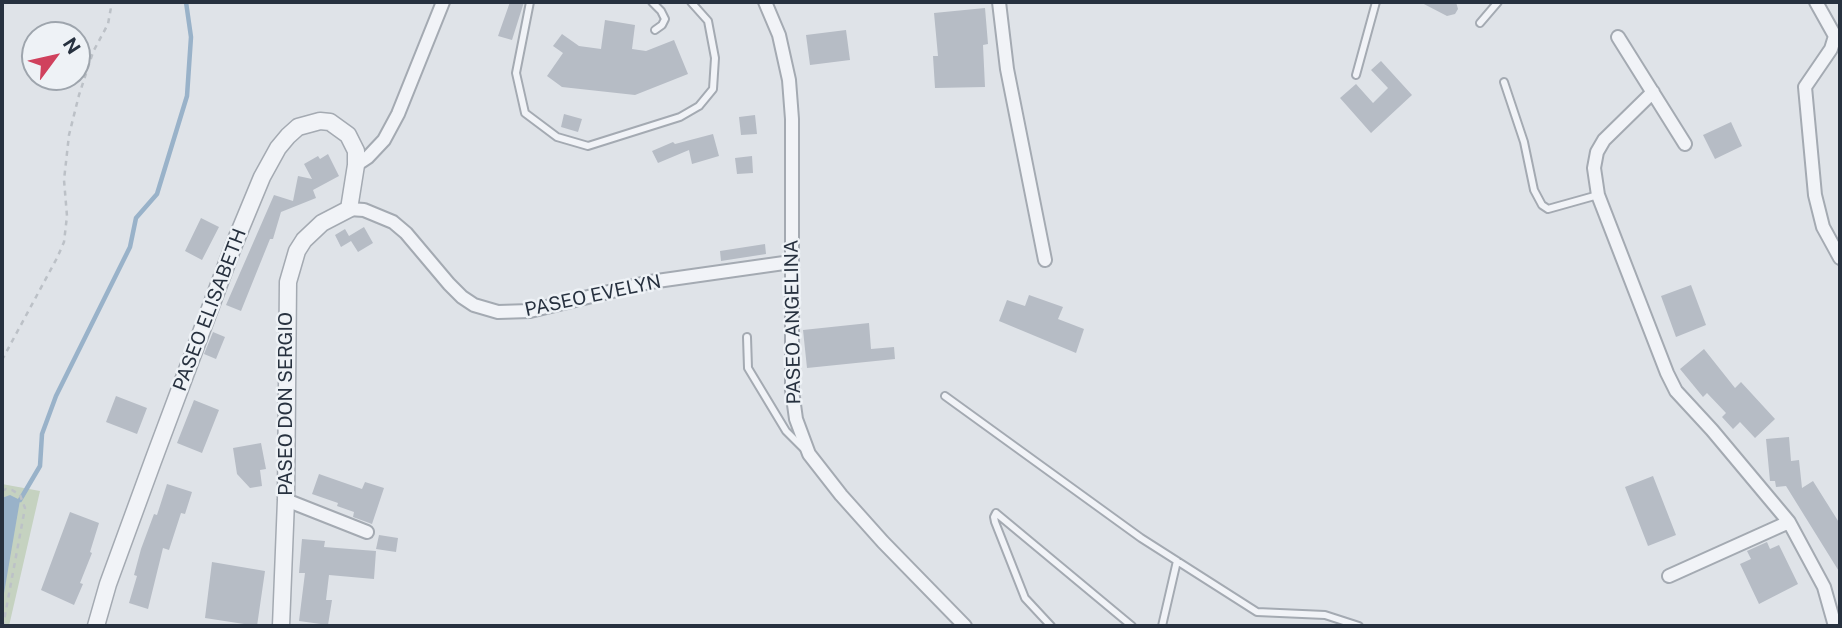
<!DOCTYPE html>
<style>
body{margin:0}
#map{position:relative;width:1842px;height:628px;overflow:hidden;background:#dfe3e8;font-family:"Public Sans",sans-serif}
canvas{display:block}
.frame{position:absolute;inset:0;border:4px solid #27313f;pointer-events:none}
.north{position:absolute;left:21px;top:21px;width:70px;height:70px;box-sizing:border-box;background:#eef2f6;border:2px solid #9ea5ad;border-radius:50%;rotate:57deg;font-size:19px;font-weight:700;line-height:28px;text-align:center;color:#27313f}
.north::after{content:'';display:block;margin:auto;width:24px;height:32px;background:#d0415d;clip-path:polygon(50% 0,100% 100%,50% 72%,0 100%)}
</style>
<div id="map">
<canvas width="1842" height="628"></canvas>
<div class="frame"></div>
<div class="north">N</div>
</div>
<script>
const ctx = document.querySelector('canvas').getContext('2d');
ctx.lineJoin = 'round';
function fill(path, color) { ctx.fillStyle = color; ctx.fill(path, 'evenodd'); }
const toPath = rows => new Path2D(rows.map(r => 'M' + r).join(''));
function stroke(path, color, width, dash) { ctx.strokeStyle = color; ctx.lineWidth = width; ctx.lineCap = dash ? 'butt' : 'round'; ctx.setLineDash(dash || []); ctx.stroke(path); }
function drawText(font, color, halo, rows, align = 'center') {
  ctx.font = font + ' "Public Sans",sans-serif'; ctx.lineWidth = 5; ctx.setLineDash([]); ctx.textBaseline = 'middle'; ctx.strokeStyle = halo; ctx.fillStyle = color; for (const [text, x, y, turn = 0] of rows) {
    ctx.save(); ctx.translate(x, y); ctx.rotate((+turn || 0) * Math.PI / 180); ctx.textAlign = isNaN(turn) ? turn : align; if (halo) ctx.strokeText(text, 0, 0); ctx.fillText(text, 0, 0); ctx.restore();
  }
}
const green = toPath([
 [2,484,40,491,9,626,2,626]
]);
const water = toPath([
 [10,495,20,500,2,605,2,498]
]);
const stream = toPath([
 [20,500,40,466,42,434,56,396,130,247,136,218,157,194,187,96,191,37,186,2]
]);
const building = toPath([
 [510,2,524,2,512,40,498,36],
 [1420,2,1456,2,1458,9,1455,14,1447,16],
 [985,8,988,44,983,45,985,87,935,88,933,56,938,56,934,13],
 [605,20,635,25,632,49,646,51,674,40,688,74,635,95,562,87,547,76,563,53,553,46,562,34,579,46,601,49],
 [846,30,850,60,810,65,806,35],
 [1381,61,1412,95,1371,133,1340,98,1356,84,1373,103,1388,88,1371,70],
 [564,114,582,119,578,132,561,127],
 [755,115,757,134,741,135,739,117],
 [1731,122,1742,146,1715,159,1703,135],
 [713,134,719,156,692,164,689,150,658,163,652,151,673,142,675,144],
 [328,154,339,176,313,190,316,198,281,212,273,239,270,239,241,311,226,305,274,195,293,201,298,176,312,179,304,164,318,156,320,159],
 [752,156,753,173,737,174,735,158],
 [201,218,219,227,202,260,185,251],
 [364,227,373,243,358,252,351,241,341,247,335,235,345,229,349,236],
 [765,244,766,254,721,261,720,251],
 [1691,285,1706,325,1676,337,1661,296],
 [1029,295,1063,307,1058,319,1084,329,1076,353,999,321,1007,300,1025,306],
 [869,323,871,349,894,347,895,359,807,368,803,330],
 [213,332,225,337,216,359,204,354],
 [1704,349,1735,388,1741,382,1775,419,1755,438,1740,422,1733,429,1722,417,1726,413,1707,393,1703,397,1680,369],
 [116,396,147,408,137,434,106,422],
 [194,400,219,410,202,453,177,443],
 [1789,437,1791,461,1799,460,1802,488,1813,481,1840,524,1840,573,1786,486,1776,487,1775,481,1770,481,1766,439],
 [261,443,266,469,260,470,262,486,250,488,237,474,233,448],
 [319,474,362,489,365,482,384,488,372,524,353,517,354,512,337,506,338,503,312,494],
 [1653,476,1676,535,1648,546,1625,487],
 [167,484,192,492,185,514,181,513,169,550,163,548,148,609,129,603,137,576,134,575,141,549,154,514,157,515],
 [70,512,99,523,90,552,92,553,80,583,83,584,74,605,41,590],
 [379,535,398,538,396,552,376,549],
 [302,539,325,541,324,547,376,551,374,579,329,575,326,600,332,600,328,625,299,621,305,573,299,573],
 [1767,542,1770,549,1779,545,1798,584,1759,604,1740,564,1751,559,1747,551],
 [212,562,265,571,257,626,205,618]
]);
const path = toPath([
 [2,360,57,258,64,242,67,216,64,180,69,135,79,95,93,52,108,24,112,2],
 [2,491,6,489,12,490,20,495,25,508,3,626]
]);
const service = toPath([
 [530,2,516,73,525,113,557,137,588,146,680,117,699,106,713,89,715,58,708,21,691,2],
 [652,2,661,11,665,19,662,25,655,30],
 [1480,23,1498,2],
 [1356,75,1376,2],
 [1504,82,1524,142,1534,190,1542,205,1548,209,1598,195],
 [747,337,748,368,786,431,803,448],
 [945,396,1141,538,1257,612,1325,615,1359,626],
 [1051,626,1025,598,995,522,994,517,996,513,1132,626],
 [1162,626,1177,561]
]);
const minor = toPath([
 [765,2,779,35,789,80,792,119,792,390,796,419,809,454,841,495,883,542,965,626],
 [999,2,1007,69,1045,260],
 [1816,2,1835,36,1831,49,1805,87,1815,195,1823,227,1840,258],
 [1618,37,1685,144],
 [1653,92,1604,140,1597,152,1594,168,1598,195,1667,373,1676,391,1712,430,1789,522,1824,587,1835,626],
 [356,165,368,157,384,140,398,114,443,2],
 [349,209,364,210,393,222,406,233,449,284,462,297,474,305,498,312,530,311,650,282,791,262],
 [286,500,367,532],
 [1669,576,1789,522]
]);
const tertiary = toPath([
 [96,626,108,584,153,461,233,247,262,177,278,148,288,136,298,127,320,121,330,122,348,135,356,151,356,165,349,209,322,223,304,240,297,251,288,282,286,500,281,626]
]);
const streetNames = [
 ["PASEO EVELYN",593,296,-12],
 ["PASEO ELISABETH",210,310,-69],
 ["PASEO ANGELINA",793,322,-91],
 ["PASEO DON SERGIO",286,404,-90]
];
fill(green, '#c5d2c0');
fill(water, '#99b2c9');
stroke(stream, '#99b2c9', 4.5);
fill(building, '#b6bcc5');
stroke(service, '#a4aab2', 10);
stroke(minor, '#a4aab2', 16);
stroke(tertiary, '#a4aab2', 19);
stroke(path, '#bcc1c7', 2.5, [5, 5]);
stroke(service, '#f1f3f7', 6);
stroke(minor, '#f1f3f7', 12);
stroke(tertiary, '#f1f3f7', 16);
drawText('19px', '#27313f', '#eef2f6', streetNames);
</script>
